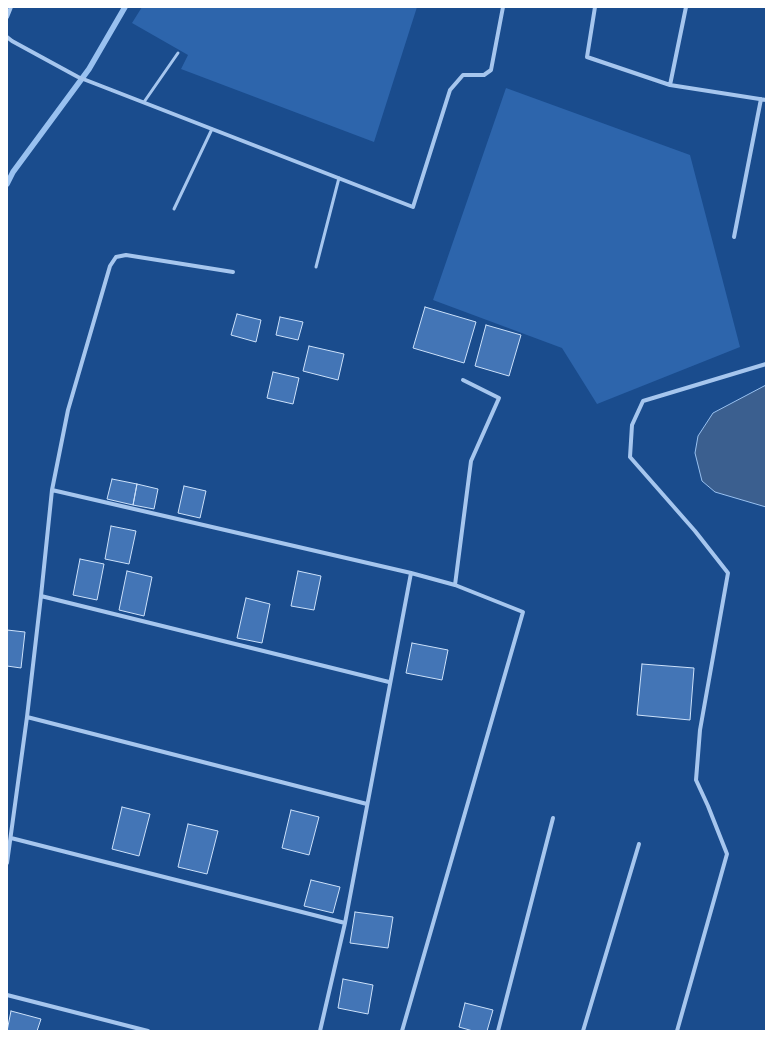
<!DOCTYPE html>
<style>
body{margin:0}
#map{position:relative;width:773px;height:1038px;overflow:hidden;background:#1a4c8d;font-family:Arial,sans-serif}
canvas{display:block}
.frame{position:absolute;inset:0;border:8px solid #fff;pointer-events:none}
</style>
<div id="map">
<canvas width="773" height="1038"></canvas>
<div class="frame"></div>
</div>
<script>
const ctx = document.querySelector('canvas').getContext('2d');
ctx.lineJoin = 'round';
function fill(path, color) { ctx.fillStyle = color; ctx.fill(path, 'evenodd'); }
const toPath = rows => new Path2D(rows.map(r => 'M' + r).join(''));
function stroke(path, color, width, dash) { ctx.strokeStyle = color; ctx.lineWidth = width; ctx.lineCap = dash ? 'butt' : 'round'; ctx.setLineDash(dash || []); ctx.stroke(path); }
const green = toPath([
 [142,7,417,7,374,142,181,69,188,55,132,23],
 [506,88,690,155,740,347,597,404,562,348,433,300]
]);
const water = toPath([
 [766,385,766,507,715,492,702,481,695,453,698,436,713,413,766,385]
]);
const stream = toPath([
 [7,184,13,172,89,69,125,7]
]);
const building = toPath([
 [425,307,476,322,464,363,413,348,425,307],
 [237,314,261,320,256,342,231,335,237,314],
 [280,317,303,322,298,340,276,335,280,317],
 [486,325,521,335,509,376,475,366,486,325],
 [309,346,344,354,338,380,303,371,309,346],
 [273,372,299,378,293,404,267,398,273,372],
 [112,479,137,484,133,505,107,499,112,479],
 [137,484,158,489,154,509,133,505,137,484],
 [184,486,206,491,200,518,178,513,184,486],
 [111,526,136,531,129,564,105,559,111,526],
 [80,559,104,564,97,600,73,595,80,559],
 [127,571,152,577,144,616,119,610,127,571],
 [298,571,321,576,314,610,291,606,298,571],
 [246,598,270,604,262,643,237,638,246,598],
 [7,630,25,632,21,668,7,666,7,630],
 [412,643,448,650,442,680,406,673,412,643],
 [642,664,694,668,690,720,637,715,642,664],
 [122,807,150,814,139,856,112,849,122,807],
 [291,810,319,817,309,855,282,848,291,810],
 [188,824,218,831,207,874,178,867,188,824],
 [311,880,340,887,333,913,304,906,311,880],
 [355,912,393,917,388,948,350,943,355,912],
 [343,979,373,985,368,1014,338,1008,343,979],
 [465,1003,493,1010,487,1031,473,1031,459,1027,465,1003],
 [11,1011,41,1019,37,1031,7,1031,11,1011]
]);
const lane = toPath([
 [144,102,178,53],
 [174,209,212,129],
 [316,267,339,178]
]);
const street = toPath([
 [595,7,587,57,670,85],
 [686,7,670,85,766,100],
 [7,17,11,7],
 [7,37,12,41,78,77,413,207,450,90,463,75,484,75,491,70,503,7],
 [734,237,761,99],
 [52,490,411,573],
 [41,596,389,682],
 [27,717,367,804],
 [11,838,345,923],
 [7,863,27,717,41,596,52,490,68,410,110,266,116,257,126,255,233,272],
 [7,995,148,1031],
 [320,1031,345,923,411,573,455,585,471,461,499,398,463,380],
 [402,1031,523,612,455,585],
 [498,1031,553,818],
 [583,1031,639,844],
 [677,1031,727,854,708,806,696,780,700,730,728,573,695,531,630,457,632,425,643,401,766,364]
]);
fill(green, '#2d65ac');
fill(water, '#3b5f8f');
stroke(water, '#99c1f0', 1);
stroke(stream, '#99c1f0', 5.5);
fill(building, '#4375b6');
stroke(building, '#cce1fa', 1);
stroke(lane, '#a6c6ee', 3);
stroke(street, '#a6c6ee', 4);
</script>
